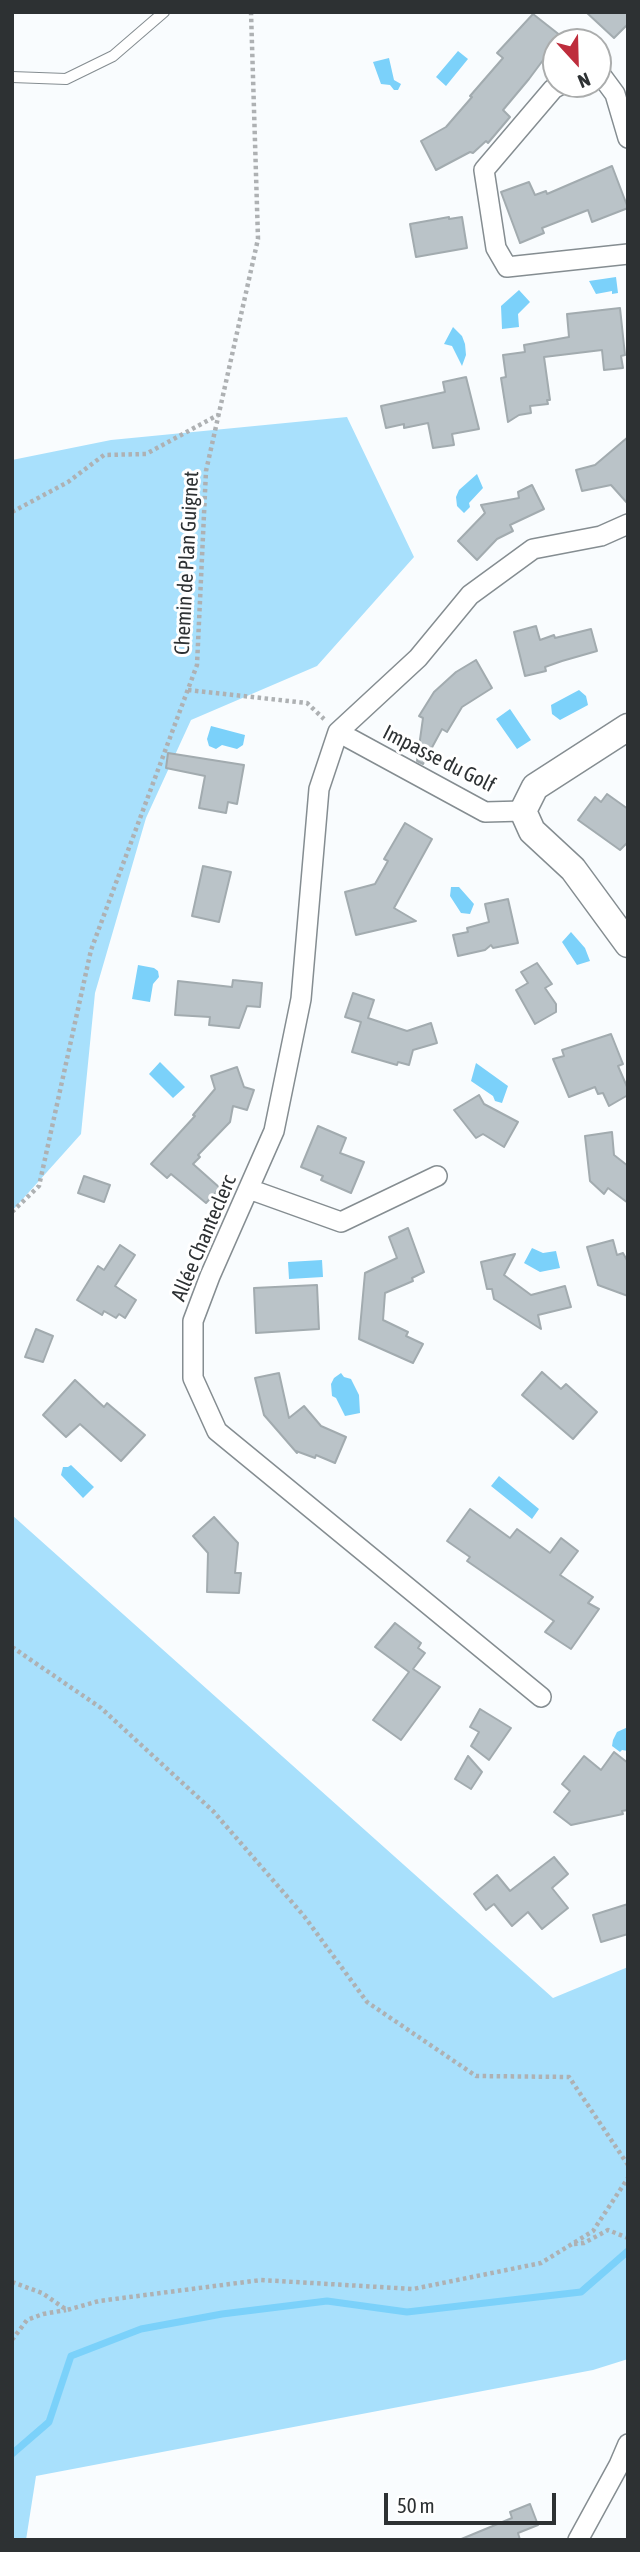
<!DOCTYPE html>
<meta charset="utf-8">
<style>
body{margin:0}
#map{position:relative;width:640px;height:2552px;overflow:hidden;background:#f9fcfe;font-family:"Asap Condensed",sans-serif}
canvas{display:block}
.frame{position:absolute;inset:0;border:14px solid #2d3133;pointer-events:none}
.north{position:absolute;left:542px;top:28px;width:70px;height:70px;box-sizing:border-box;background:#fff;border:2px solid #abadad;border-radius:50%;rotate:158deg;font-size:19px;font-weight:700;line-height:28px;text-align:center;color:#2d3133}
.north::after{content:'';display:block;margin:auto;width:24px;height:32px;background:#be2d3c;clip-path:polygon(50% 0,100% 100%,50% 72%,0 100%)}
.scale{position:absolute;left:384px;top:2493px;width:172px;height:32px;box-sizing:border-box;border:4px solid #2d3133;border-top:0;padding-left:9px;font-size:21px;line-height:24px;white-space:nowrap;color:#2d3133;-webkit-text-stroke:5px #fff;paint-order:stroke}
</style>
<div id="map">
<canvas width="640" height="2552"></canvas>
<div class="frame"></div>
<div class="north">N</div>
<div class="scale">50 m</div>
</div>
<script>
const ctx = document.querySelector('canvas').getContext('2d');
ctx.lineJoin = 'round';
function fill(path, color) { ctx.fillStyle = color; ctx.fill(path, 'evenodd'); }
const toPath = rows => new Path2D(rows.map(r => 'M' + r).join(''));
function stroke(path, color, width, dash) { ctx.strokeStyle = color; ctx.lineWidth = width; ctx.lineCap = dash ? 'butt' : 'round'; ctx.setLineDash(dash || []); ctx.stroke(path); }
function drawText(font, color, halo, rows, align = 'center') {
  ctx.font = font + ' "Asap Condensed",sans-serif'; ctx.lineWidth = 6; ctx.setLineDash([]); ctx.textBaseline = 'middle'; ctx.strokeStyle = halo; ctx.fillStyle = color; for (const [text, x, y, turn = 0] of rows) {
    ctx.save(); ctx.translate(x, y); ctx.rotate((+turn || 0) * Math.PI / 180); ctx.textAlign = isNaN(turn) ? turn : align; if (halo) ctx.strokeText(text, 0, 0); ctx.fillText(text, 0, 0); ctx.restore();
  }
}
const green = toPath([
 [347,417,414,557,317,666,191,720,146,818,95,993,81,1134,12,1211,12,460,111,440],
 [12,1515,553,1998,628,1967,628,2359,593,2370,36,2476,26,2540,12,2540]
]);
const water = toPath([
 [458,51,468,59,446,86,436,77],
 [389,58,394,80,401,84,398,90,394,90,390,85,381,84,373,62],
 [616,277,618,293,612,294,612,291,596,294,589,281],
 [519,290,530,302,518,314,519,327,502,329,501,306],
 [453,327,462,336,465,344,466,355,462,366,452,346,444,344],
 [477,474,483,488,469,503,470,507,464,513,457,506,456,497,459,490],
 [579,690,586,696,588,705,560,720,552,714,551,705],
 [510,709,531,740,517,749,496,719],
 [211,726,245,735,243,745,237,749,222,745,216,749,209,746,207,739],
 [451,887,459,887,474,904,470,914,461,913,450,896],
 [571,932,585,948,590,961,577,965,562,942],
 [138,965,154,968,158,971,159,977,153,984,150,1002,132,999],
 [160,1062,185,1087,173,1098,149,1074],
 [476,1063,508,1086,502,1103,495,1101,493,1096,471,1081],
 [532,1248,543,1253,556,1251,560,1268,540,1272,524,1263],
 [322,1260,323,1277,289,1279,288,1262],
 [341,1373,344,1377,351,1379,359,1395,360,1413,345,1416,336,1398,332,1396,331,1384,334,1378],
 [71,1465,94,1487,83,1498,61,1475,63,1467,68,1467],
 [499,1476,539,1509,532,1519,491,1486],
 [628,1727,628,1751,622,1750,620,1752,612,1746,613,1740,617,1732]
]);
const stream = toPath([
 [12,2454,49,2422,71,2356,141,2329,222,2314,327,2301,407,2312,581,2292,628,2251]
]);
const building = toPath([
 [586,12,628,12,628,24,614,38,586,12],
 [533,14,561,36,529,79,503,110,510,117,488,143,486,141,473,153,470,152,436,170,421,141,446,127,472,97,470,96,503,58,497,53,533,14],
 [612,166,628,208,592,222,588,210,542,228,544,233,520,243,501,192,529,182,535,195,546,191,547,194,612,166],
 [449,217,449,219,462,217,467,248,416,257,410,224,449,217],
 [620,308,625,355,621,356,623,368,604,370,602,350,544,357,550,400,547,400,548,404,530,406,531,413,519,415,508,422,501,378,506,377,503,355,525,352,524,345,569,337,567,314,620,308],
 [466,377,479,429,452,434,454,445,433,448,428,423,404,428,404,424,386,428,381,406,445,392,443,382,466,377],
 [628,437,628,504,611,485,582,491,576,470,595,465,628,437],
 [532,485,544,509,510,525,513,531,497,539,477,560,458,541,485,513,481,505,519,498,518,492,532,485],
 [536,626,540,640,554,635,555,638,591,629,597,651,562,661,545,667,546,671,525,676,514,632,536,626],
 [476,660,492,688,462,707,447,732,442,729,423,764,417,761,423,718,419,716,434,692,456,672,476,660],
 [168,753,244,765,237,804,228,802,226,813,199,808,205,776,166,768,168,753],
 [607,794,628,809,628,842,620,850,578,820,595,797,601,802,607,794],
 [405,823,432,839,394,908,416,921,356,935,345,892,375,884,388,861,384,859,405,823],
 [203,866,231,872,219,922,192,916,203,866],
 [508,899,518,943,493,948,491,945,485,950,458,956,453,935,468,932,467,928,489,922,485,904,508,899],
 [537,963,552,984,545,988,556,1004,556,1012,535,1024,516,990,528,983,521,972,537,963],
 [233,980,262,983,260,1007,247,1006,239,1028,209,1025,210,1017,175,1015,178,981,232,987,233,980],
 [353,993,374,1000,368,1018,407,1031,431,1023,437,1043,413,1050,409,1065,398,1062,397,1065,352,1052,361,1022,345,1017,353,993],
 [611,1034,623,1064,618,1066,628,1089,628,1095,609,1106,603,1093,598,1094,595,1087,569,1097,553,1059,564,1056,562,1050,611,1034],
 [237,1067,244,1087,254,1090,247,1110,233,1106,230,1122,198,1155,200,1157,193,1164,220,1188,206,1203,171,1174,167,1178,151,1164,195,1116,193,1115,215,1089,211,1076,237,1067],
 [479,1095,484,1104,518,1122,504,1147,483,1134,476,1138,454,1110,479,1095],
 [318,1126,346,1138,340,1153,364,1162,351,1193,321,1180,323,1176,301,1167,318,1126],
 [612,1132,614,1155,628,1166,628,1203,608,1188,604,1194,590,1181,585,1136,612,1132],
 [84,1176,110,1185,104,1202,78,1193,84,1176],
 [408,1228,424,1272,412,1278,413,1281,385,1293,383,1320,408,1332,406,1336,423,1344,413,1363,359,1339,365,1273,397,1258,389,1237,408,1228],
 [613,1240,617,1255,623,1253,628,1262,628,1296,598,1285,587,1247,613,1240],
 [120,1245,135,1255,115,1286,136,1300,125,1318,119,1314,116,1318,104,1311,102,1315,77,1300,98,1266,104,1270,120,1245],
 [515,1254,504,1275,531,1295,565,1286,571,1307,538,1315,541,1329,494,1299,492,1289,487,1289,481,1262,515,1254],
 [317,1285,319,1329,256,1333,254,1288,317,1285],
 [36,1329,53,1336,43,1362,25,1357,36,1329],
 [542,1372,561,1389,566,1384,597,1412,573,1439,522,1395,542,1372],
 [279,1373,289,1418,304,1406,321,1426,346,1437,335,1463,316,1455,315,1458,296,1451,297,1453,264,1415,255,1378,279,1373],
 [75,1380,104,1407,107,1403,145,1435,121,1461,80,1424,66,1437,43,1415,75,1380],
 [470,1509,510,1538,517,1529,550,1553,561,1538,578,1551,560,1575,593,1597,588,1603,599,1609,571,1649,545,1632,554,1621,467,1561,470,1557,447,1541,470,1509],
 [214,1517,238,1543,235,1573,241,1573,239,1593,207,1592,208,1553,193,1536,214,1517],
 [395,1623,421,1643,418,1648,425,1653,413,1669,440,1687,401,1740,373,1720,409,1672,375,1647,395,1623],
 [480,1709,511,1728,489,1760,471,1746,479,1732,470,1727,480,1709],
 [614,1752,628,1763,628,1810,622,1811,623,1814,571,1825,554,1812,570,1791,562,1784,584,1756,601,1770,614,1752],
 [468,1756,482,1772,471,1789,455,1779,468,1756],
 [554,1857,568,1874,552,1888,568,1908,542,1929,528,1912,512,1926,494,1904,486,1910,474,1894,497,1875,510,1891,554,1857],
 [628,1904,628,1934,601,1942,593,1915,628,1904],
 [530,2504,538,2525,518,2533,520,2540,459,2540,512,2518,510,2512,530,2504]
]);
const path = toPath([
 [12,512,68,482,104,455,146,454,218,415],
 [188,690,307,703,324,719],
 [12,1212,39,1186,91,950,197,665,206,471,258,239,251,12],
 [12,1647,101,1708,213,1811,304,1916,367,2002,476,2076,569,2077,628,2165],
 [574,2244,584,2243,608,2230,628,2238],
 [12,2282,42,2293,67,2310,99,2301,261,2280,413,2289,541,2263,593,2231,628,2178],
 [12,2340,27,2320,43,2314,66,2310]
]);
const lane = toPath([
 [12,77,66,79,113,56,164,12]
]);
const street = toPath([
 [598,71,615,94,628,138],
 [562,84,553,89,484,170,496,248,507,267,628,254],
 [338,732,485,812,523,811],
 [249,1189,341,1222,437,1176],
 [541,1697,217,1431,193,1378,193,1321,210,1276,274,1131,301,999,319,789,338,732,418,658,470,595,533,549,601,536,628,524],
 [578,2540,619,2465,628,2444]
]);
const secondary = toPath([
 [628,727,535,787,523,811,532,831,573,869,628,944]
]);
const streetNames = [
 ["Chemin de Plan Guignet",187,563,-87],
 ["Impasse du Golf",439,759,27],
 ["Allée Chanteclerc",204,1238,-67]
];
fill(green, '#a8e0fc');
fill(water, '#7bd1fa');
stroke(stream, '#7bd1fa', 7);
fill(building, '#bac3c8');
stroke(building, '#a2abaf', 2);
stroke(lane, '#858d91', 12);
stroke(street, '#858d91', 22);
stroke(secondary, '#858d91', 29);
stroke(path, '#aeb1b3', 4.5, [3.5, 3.5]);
stroke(lane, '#fff', 10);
stroke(street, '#fff', 19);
stroke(secondary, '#fff', 26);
drawText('21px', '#2d3133', '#fff', streetNames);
</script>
